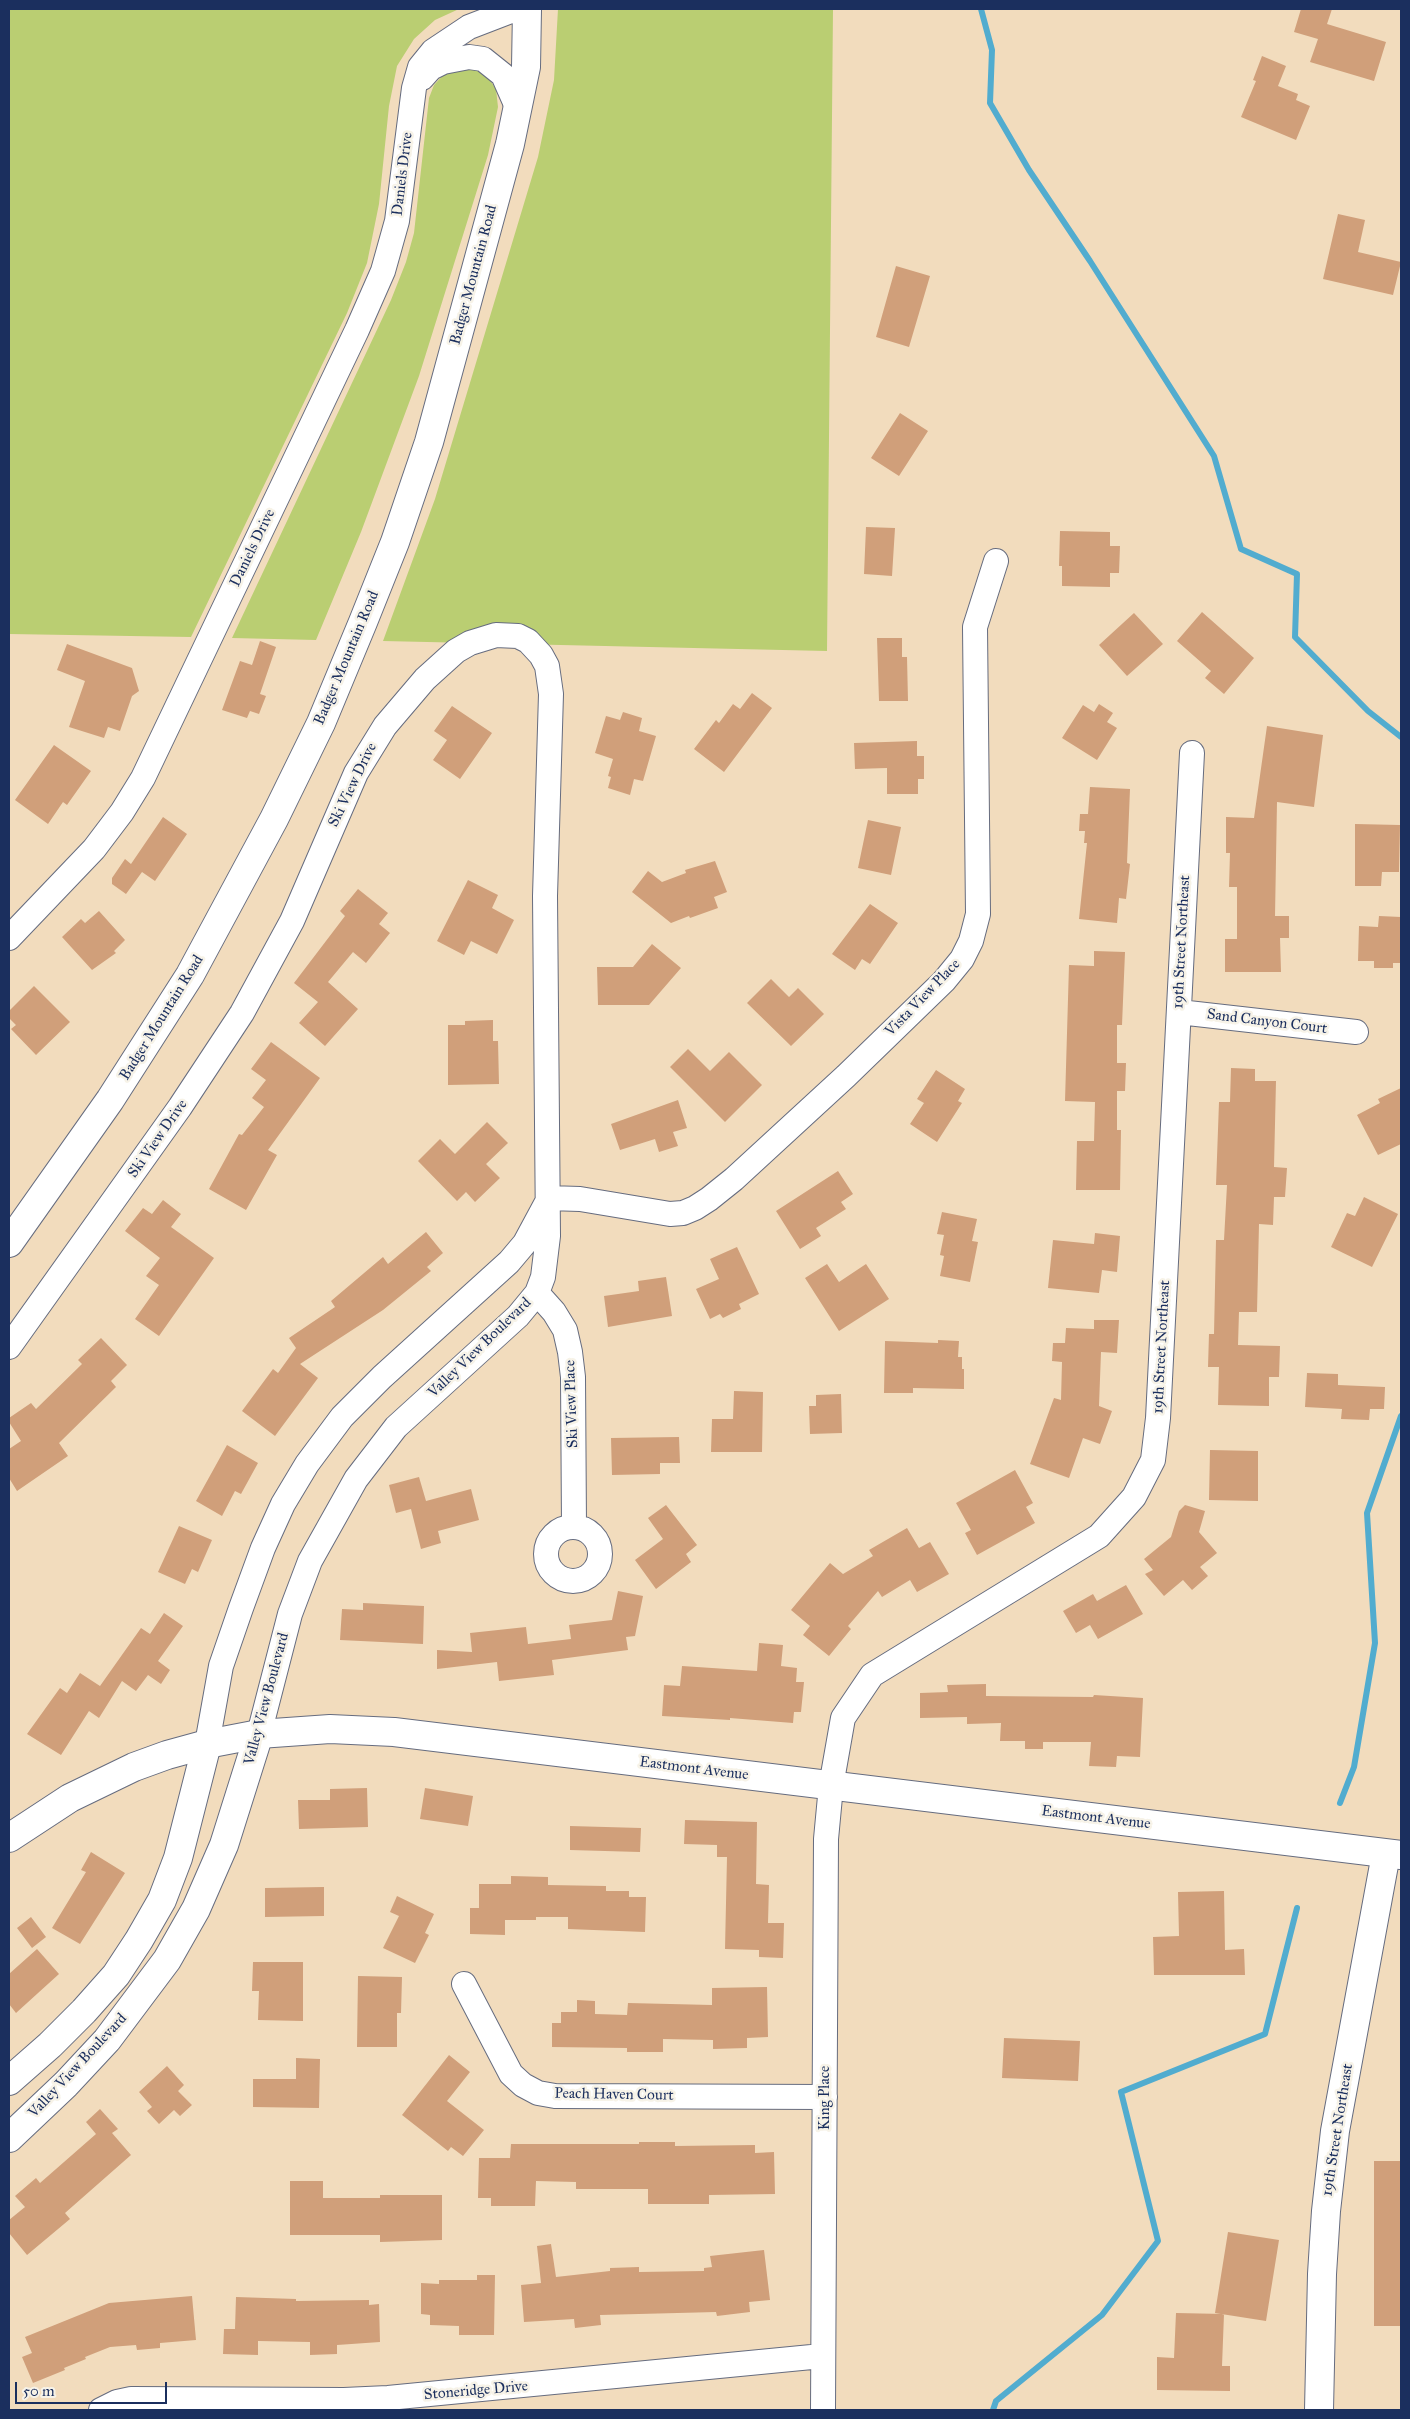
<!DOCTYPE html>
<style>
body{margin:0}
#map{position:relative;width:1410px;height:2419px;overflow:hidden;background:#f2dcbd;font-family:"IM FELL Great Primer",serif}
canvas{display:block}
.frame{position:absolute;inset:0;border:10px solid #1b2f5e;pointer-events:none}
.scale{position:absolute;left:15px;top:2382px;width:152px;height:22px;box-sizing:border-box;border:2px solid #1b2f5e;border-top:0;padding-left:6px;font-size:15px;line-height:18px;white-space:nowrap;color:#1b2f5e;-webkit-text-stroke:4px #f7f3e8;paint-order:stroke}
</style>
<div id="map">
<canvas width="1410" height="2419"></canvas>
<div class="frame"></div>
<div class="scale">50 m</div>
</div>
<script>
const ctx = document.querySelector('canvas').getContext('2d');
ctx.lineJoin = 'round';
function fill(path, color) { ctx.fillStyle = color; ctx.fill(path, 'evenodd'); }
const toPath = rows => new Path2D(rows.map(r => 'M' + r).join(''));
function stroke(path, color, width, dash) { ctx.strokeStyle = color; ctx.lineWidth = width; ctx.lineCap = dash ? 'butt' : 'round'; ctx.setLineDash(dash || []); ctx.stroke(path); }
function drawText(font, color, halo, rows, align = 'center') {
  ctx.font = font + ' "IM FELL Great Primer",serif'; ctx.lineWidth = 5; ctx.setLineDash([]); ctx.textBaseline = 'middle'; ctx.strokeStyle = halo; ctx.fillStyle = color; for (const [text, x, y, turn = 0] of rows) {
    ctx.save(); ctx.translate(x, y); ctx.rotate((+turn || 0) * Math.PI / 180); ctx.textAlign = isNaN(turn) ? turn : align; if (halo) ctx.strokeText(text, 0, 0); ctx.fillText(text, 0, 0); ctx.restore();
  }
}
const green = toPath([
 [9,9,459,9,435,20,414,39,397,66,389,106,379,204,367,263,347,313,191,637,9,634],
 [558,9,833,9,827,651,383,641,435,499,538,157,554,80],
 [473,68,487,76,496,89,498,107,488,155,419,376,361,532,316,640,232,638,391,300,406,262,414,233,429,98,434,85,446,72]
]);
const stream = toPath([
 [981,9,992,50,990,103,1029,170,1090,261,1214,456,1241,549,1297,574,1295,637,1368,711,1401,737],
 [1340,1803,1354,1767,1375,1643,1367,1513,1401,1416],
 [993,2410,996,2401,1102,2315,1158,2241,1121,2092,1265,2034,1297,1908]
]);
const building = toPath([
 [1301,9,1332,9,1327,24,1386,42,1374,81,1310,62,1318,39,1294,32],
 [1262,56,1286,66,1278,86,1298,94,1296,100,1310,106,1296,140,1241,117,1256,81,1253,80],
 [1338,214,1365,220,1358,252,1401,262,1393,295,1323,279],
 [896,266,930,276,909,347,876,337],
 [900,413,928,431,899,476,871,458],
 [866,527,895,528,892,576,864,574],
 [1060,531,1110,532,1110,546,1120,546,1119,573,1110,573,1110,587,1062,586,1062,566,1059,566],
 [1202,612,1254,658,1224,694,1205,678,1211,671,1177,641],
 [1134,613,1163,644,1127,676,1099,645],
 [877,638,902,638,902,657,907,657,908,701,879,701],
 [260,641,276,647,260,694,266,696,259,714,250,711,247,718,222,710,240,661,252,665],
 [67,644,132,668,139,691,132,696,120,731,108,727,104,738,69,727,85,681,57,670],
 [752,693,772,708,724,772,694,749,716,720,719,723,733,704,740,709],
 [1099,704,1113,713,1107,722,1117,728,1097,760,1062,738,1083,705,1094,712],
 [452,706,492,733,460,779,433,760,447,740,434,731],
 [623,712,642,718,639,731,656,736,643,781,634,779,630,795,608,788,611,777,608,776,613,759,595,753,606,716,620,720],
 [1267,726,1323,735,1314,807,1277,802,1275,916,1289,916,1289,938,1280,938,1281,972,1225,972,1225,939,1237,939,1237,887,1229,887,1230,853,1226,853,1226,817,1254,818],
 [917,741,917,756,924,756,924,779,918,779,918,794,887,794,887,768,855,769,854,743],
 [54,745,91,771,67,805,63,802,48,824,15,800],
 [1090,787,1130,789,1127,863,1130,864,1126,899,1119,898,1117,923,1079,919,1087,843,1084,843,1085,831,1079,831,1080,814,1088,814],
 [163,817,187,834,155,881,142,872,126,894,112,884,112,878,125,859,131,864],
 [868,820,901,827,891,875,858,868],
 [1355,824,1400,825,1399,872,1382,872,1381,886,1355,886],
 [715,861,727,892,714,897,718,908,690,918,689,916,671,923,632,892,648,871,662,882,686,873,685,870],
 [468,880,498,895,492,908,514,920,497,954,471,941,464,955,437,941],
 [358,889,388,913,379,924,390,933,366,963,353,952,328,982,358,1009,325,1046,299,1023,318,1002,294,983,345,916,340,911],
 [870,904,898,923,870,964,862,959,855,970,832,954],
 [99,911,125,940,114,951,116,953,92,970,62,937,81,919,85,923],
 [1379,916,1401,917,1401,963,1393,963,1393,968,1374,968,1374,961,1358,961,1359,926,1378,927],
 [652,944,681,968,649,1005,598,1005,597,967,633,967],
 [1094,951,1125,952,1122,1025,1117,1025,1117,1063,1126,1063,1125,1091,1117,1091,1117,1130,1121,1130,1120,1190,1076,1190,1077,1141,1094,1141,1095,1102,1065,1101,1069,965,1094,966],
 [771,979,789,997,798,988,824,1014,791,1046,747,1003],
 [34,986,70,1022,36,1055,11,1029,16,1025,9,1018,9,1011],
 [493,1020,493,1041,498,1041,499,1084,448,1085,448,1025,465,1025,465,1021],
 [271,1042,320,1078,268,1150,277,1155,246,1210,209,1189,239,1134,242,1135,264,1107,252,1098,266,1080,251,1069],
 [688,1049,710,1071,729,1052,762,1085,725,1122,670,1067],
 [1231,1068,1255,1069,1255,1081,1276,1081,1274,1167,1287,1168,1285,1197,1274,1197,1273,1225,1259,1224,1257,1312,1239,1312,1238,1345,1280,1346,1279,1377,1269,1377,1269,1406,1218,1405,1219,1367,1208,1367,1209,1334,1214,1334,1216,1240,1224,1240,1227,1185,1216,1185,1219,1102,1230,1102],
 [936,1070,965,1089,958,1101,962,1103,937,1142,910,1124,924,1103,917,1099],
 [1401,1088,1401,1144,1378,1155,1357,1115,1380,1103,1378,1099],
 [678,1100,687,1128,673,1132,678,1146,659,1152,655,1139,620,1150,611,1124],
 [487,1122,508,1143,486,1164,500,1178,475,1202,466,1192,457,1201,418,1161,440,1139,455,1154],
 [838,1171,853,1194,841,1202,846,1209,816,1228,821,1236,800,1249,776,1211],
 [1364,1197,1398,1214,1372,1267,1331,1247,1347,1213,1355,1216],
 [163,1200,181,1214,171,1227,214,1258,159,1336,135,1319,159,1285,146,1276,160,1258,125,1231,143,1208,152,1214],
 [942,1212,977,1219,972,1241,978,1242,970,1282,940,1276,944,1256,940,1255,944,1235,937,1234],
 [426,1232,443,1253,427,1267,431,1271,383,1310,300,1364,318,1378,275,1436,242,1411,273,1369,278,1373,296,1348,289,1338,335,1307,331,1301,383,1257,388,1264],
 [1095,1233,1120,1236,1117,1272,1102,1270,1099,1293,1048,1288,1053,1240,1094,1244],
 [737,1247,759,1294,739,1304,741,1309,723,1318,720,1314,710,1319,696,1289,719,1279,710,1259],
 [827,1264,839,1282,866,1264,889,1299,839,1331,805,1278],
 [666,1277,672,1316,608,1327,604,1296,639,1291,638,1281],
 [1094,1320,1119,1320,1117,1353,1101,1352,1099,1406,1112,1411,1100,1444,1083,1438,1069,1478,1030,1464,1054,1398,1061,1400,1062,1362,1052,1361,1053,1343,1065,1343,1066,1328,1094,1329],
 [101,1338,127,1365,111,1381,116,1387,59,1443,68,1456,17,1491,9,1478,9,1449,21,1441,9,1422,9,1418,31,1403,36,1409,82,1364,78,1360],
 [938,1340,959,1341,958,1357,962,1357,962,1369,964,1369,964,1389,913,1388,913,1393,884,1393,885,1341,938,1343],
 [1307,1373,1338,1374,1338,1385,1385,1387,1384,1409,1370,1409,1369,1420,1341,1419,1342,1409,1305,1407],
 [734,1391,763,1392,762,1452,711,1452,712,1419,733,1419],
 [841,1394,842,1433,810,1434,809,1406,816,1406,816,1395],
 [679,1437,680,1463,660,1463,660,1474,612,1475,611,1438],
 [227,1445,258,1463,241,1494,235,1491,222,1516,196,1501],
 [1210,1450,1258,1451,1258,1501,1209,1500],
 [1015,1470,1033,1503,1026,1507,1035,1523,977,1555,965,1533,971,1530,956,1503],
 [419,1477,426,1501,471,1489,479,1520,438,1531,441,1543,421,1549,411,1509,396,1513,389,1485],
 [666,1505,697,1545,686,1554,691,1562,656,1589,635,1560,663,1539,648,1518],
 [1185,1505,1205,1511,1199,1532,1217,1553,1200,1567,1208,1576,1192,1590,1183,1580,1164,1596,1145,1574,1153,1570,1144,1559,1171,1537,1179,1511],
 [179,1526,212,1540,198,1572,192,1569,185,1584,158,1572],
 [907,1528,919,1548,930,1542,949,1574,917,1592,910,1580,882,1597,878,1591,848,1626,851,1629,829,1656,803,1635,810,1626,791,1610,830,1563,843,1574,873,1556,869,1550],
 [1126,1585,1143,1614,1098,1639,1090,1625,1076,1633,1063,1611,1093,1594,1097,1601],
 [618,1591,643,1596,635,1636,626,1637,628,1650,552,1660,554,1675,499,1681,497,1662,437,1669,437,1650,472,1652,470,1633,526,1627,528,1644,571,1639,569,1625,612,1620],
 [363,1603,424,1606,423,1644,340,1640,342,1609,363,1610],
 [164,1613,183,1626,158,1661,170,1670,161,1684,148,1675,136,1691,122,1681,99,1718,89,1711,61,1755,27,1734,60,1688,67,1693,80,1673,100,1686,141,1628,150,1634],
 [759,1643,783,1645,781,1666,797,1668,796,1682,804,1682,801,1712,794,1712,793,1723,730,1718,730,1720,662,1716,664,1685,680,1686,682,1666,757,1671],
 [986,1684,986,1696,1093,1697,1094,1695,1143,1698,1140,1757,1117,1756,1116,1767,1089,1766,1091,1742,1043,1742,1043,1749,1025,1749,1025,1741,1000,1741,1001,1723,967,1724,967,1717,920,1718,920,1693,948,1692,947,1685],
 [367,1788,368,1827,299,1829,298,1800,330,1800,330,1789],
 [425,1788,473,1796,468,1826,420,1819],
 [685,1820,757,1822,756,1884,769,1885,768,1923,784,1923,783,1958,759,1957,759,1950,725,1949,727,1857,717,1857,717,1845,684,1844],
 [570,1826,641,1828,640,1852,570,1850],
 [91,1852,125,1873,80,1944,52,1928,86,1872,81,1870],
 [511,1876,548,1877,548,1885,606,1886,606,1891,629,1891,629,1897,646,1897,645,1932,568,1929,568,1917,536,1917,536,1920,505,1920,505,1935,470,1934,470,1908,479,1908,479,1884,511,1884],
 [324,1887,324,1916,265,1917,265,1888],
 [1224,1891,1225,1950,1244,1949,1245,1975,1154,1975,1153,1937,1179,1936,1178,1892],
 [397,1896,434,1914,425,1933,429,1935,415,1963,383,1948,399,1916,390,1912],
 [31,1917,46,1937,32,1948,17,1928],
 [37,1949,59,1974,16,2013,9,2004,9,1974],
 [253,1962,303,1962,303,2021,258,2020,259,1991,252,1991],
 [358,1976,402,1977,401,2013,397,2013,397,2047,357,2047],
 [767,1987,768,2037,747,2038,747,2048,713,2049,713,2040,663,2039,663,2052,627,2052,627,2048,552,2047,552,2023,561,2023,561,2012,577,2012,577,2000,595,2001,595,2014,627,2015,628,2003,712,2005,712,1988],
 [1004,2038,1080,2041,1078,2081,1002,2078],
 [449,2055,470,2072,447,2101,484,2130,463,2156,451,2147,448,2151,402,2115],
 [296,2058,320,2059,319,2108,253,2107,253,2079,296,2079],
 [167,2066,184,2085,178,2091,192,2105,180,2116,174,2110,159,2124,147,2111,152,2107,139,2092],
 [100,2109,118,2129,112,2133,131,2155,65,2213,70,2219,27,2255,9,2233,9,2220,25,2207,15,2196,36,2178,40,2183,96,2134,86,2122],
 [639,2142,675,2142,675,2146,755,2145,755,2153,774,2152,775,2194,709,2195,709,2204,648,2204,648,2189,576,2189,576,2182,536,2181,535,2206,491,2206,491,2198,478,2198,479,2158,510,2158,511,2144,639,2144],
 [1374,2161,1401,2161,1401,2326,1374,2326],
 [290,2181,323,2181,323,2198,380,2198,380,2195,442,2195,442,2240,380,2242,380,2235,290,2235],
 [1228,2232,1279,2240,1266,2321,1215,2313],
 [551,2244,556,2277,610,2271,610,2268,639,2267,639,2272,704,2271,704,2268,712,2267,710,2256,764,2250,770,2300,749,2302,750,2312,717,2316,716,2312,600,2315,601,2325,575,2328,574,2319,524,2322,521,2285,541,2283,537,2246],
 [477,2275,495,2275,494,2335,459,2335,459,2326,430,2325,430,2315,421,2314,421,2283,439,2284,439,2280,477,2280],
 [192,2296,196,2340,160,2343,160,2348,137,2350,136,2345,110,2347,85,2357,86,2359,64,2368,65,2370,33,2383,22,2357,32,2353,25,2337,109,2303],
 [236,2297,296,2299,296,2301,369,2300,369,2305,379,2304,380,2342,337,2345,337,2354,310,2355,310,2342,258,2341,258,2355,223,2354,224,2329,235,2329],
 [1176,2313,1224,2314,1222,2366,1230,2366,1230,2391,1157,2390,1157,2357,1174,2358]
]);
const minor = toPath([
 [422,78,431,68,443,62,469,57,483,59,503,75,518,109],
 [9,938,94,849,122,812,143,778,357,330,383,271,397,221,414,88,420,67,433,51,469,27,508,12,527,9],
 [1179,1012,1356,1032],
 [548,1198,580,1199,670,1214,683,1213,695,1208,709,1199,734,1179,846,1076,944,981,962,959,971,941,978,914,975,627,996,561],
 [537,1293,554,1312,565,1330,570,1352,573,1377,574,1526],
 [9,1347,180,1107,242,1013,292,921,356,773,385,726,425,679,456,651,470,643,496,635,518,636,528,641,541,655,547,666,551,694,545,896,548,1236,543,1277,537,1293,518,1316,396,1427,356,1479,310,1561,290,1614,259,1734],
 '546 1554a27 27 0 1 1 54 0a27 27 0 1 1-54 0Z',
 [207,1744,221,1666,241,1608,263,1548,283,1504,307,1464,342,1417,382,1377,509,1262,525,1243,546,1204],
 [464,1984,511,2074,523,2085,538,2093,555,2096,825,2097],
 [101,2410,117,2402,131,2399,344,2400,388,2398,822,2356],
 [823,2410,826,1839,831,1786,843,1718,872,1675,1099,1536,1134,1497,1153,1460,1158,1418,1192,753]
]);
const tertiary = toPath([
 [9,2081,50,2045,84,2011,116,1975,139,1940,162,1900,178,1858,207,1744],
 [9,2138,66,2084,107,2040,167,1960,196,1909,224,1845,259,1734],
 [1319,2410,1322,2274,1326,2211,1335,2131,1386,1854]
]);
const secondary = toPath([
 [9,1243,110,1100,190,975,274,819,321,723,363,622,395,542,429,442,510,144,526,67,527,9],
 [9,1838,70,1798,134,1767,167,1755,207,1744,259,1734,330,1729,394,1732,1401,1855]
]);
const streetNames = [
 ["Daniels Drive",403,174,-83],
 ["Badger Mountain Road",474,275,-75],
 ["Daniels Drive",253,548,-64],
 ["Badger Mountain Road",347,658,-67],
 ["Ski View Drive",353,785,-64],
 ["19th Street Northeast",1182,942,-87],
 ["Vista View Place",923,998,-46],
 ["Badger Mountain Road",162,1018,-58],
 ["Sand Canyon Court",1267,1022,7],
 ["Ski View Drive",158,1139,-55],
 ["19th Street Northeast",1162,1347,-87],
 ["Valley View Boulevard",480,1348,-44],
 ["Ski View Place",572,1404,-92],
 ["Valley View Boulevard",267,1699,-75],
 ["Eastmont Avenue",694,1769,7],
 ["Eastmont Avenue",1096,1818,7],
 ["Valley View Boulevard",78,2066,-47],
 ["Peach Haven Court",614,2095,1],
 ["King Place",825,2098,-90],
 ["19th Street Northeast",1338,2130,-81],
 ["Stoneridge Drive",476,2391,-5]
];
fill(green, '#bace72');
stroke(stream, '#51accf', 6);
fill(building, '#d09f7a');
stroke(minor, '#666c7f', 26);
stroke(tertiary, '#666c7f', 30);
stroke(secondary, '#666c7f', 30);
stroke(minor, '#fff', 24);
stroke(tertiary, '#fff', 28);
stroke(secondary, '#fff', 28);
drawText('15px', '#1b2f5e', '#f7f3e8', streetNames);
</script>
